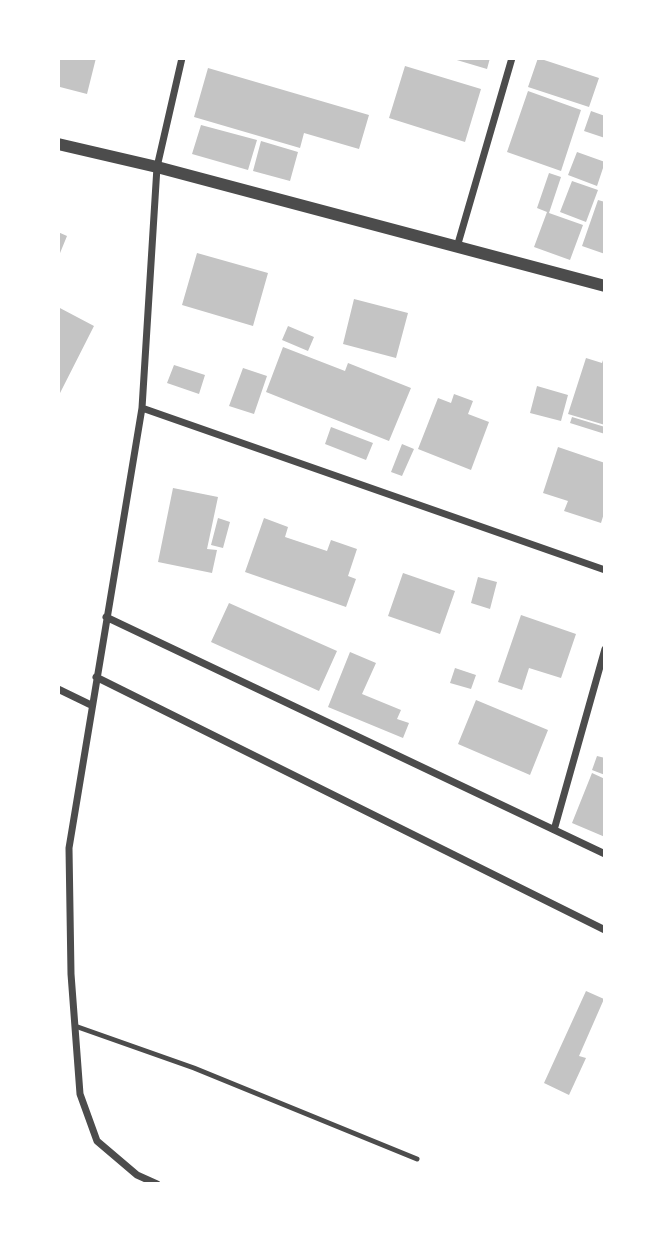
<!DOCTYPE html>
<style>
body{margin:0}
#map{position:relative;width:663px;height:1242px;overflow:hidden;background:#fff;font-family:"PT Sans Narrow",sans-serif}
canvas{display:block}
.frame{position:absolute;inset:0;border:60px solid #fff;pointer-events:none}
</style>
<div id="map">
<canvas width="663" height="1242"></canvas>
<div class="frame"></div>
</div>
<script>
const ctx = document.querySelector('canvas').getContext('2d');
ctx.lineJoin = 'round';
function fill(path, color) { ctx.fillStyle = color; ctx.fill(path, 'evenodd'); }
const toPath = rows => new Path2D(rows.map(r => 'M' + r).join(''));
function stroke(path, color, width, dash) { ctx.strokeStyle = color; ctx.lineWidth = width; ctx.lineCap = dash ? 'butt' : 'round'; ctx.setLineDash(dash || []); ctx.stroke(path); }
const building = toPath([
 [58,58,96,58,87,94,60,87],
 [450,58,490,58,487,69],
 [538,58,599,78,589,107,528,87],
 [405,66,481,89,465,142,389,118],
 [208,68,369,115,359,149,304,133,300,148,194,117],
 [528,91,581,110,561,171,507,152],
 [591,111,605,116,605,138,584,131],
 [201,125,257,140,248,170,192,154],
 [261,141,298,152,290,181,253,171],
 [577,152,605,162,597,186,568,175],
 [549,173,561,177,549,213,583,225,570,260,534,247,547,212,537,208],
 [572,181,598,190,586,222,560,212],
 [598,200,605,202,605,254,582,246],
 [58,232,67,236,58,258],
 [197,253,268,273,253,326,182,305],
 [354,299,408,313,396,358,343,344],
 [58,307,94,326,58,397],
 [288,326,314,337,308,351,282,340],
 [283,347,345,371,348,363,411,388,389,441,266,392],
 [605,354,605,425,568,414,586,358,602,363],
 [174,365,205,375,199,394,167,383],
 [243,368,267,376,254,414,229,406],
 [537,386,568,395,561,421,530,413],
 [454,394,473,401,468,414,489,422,471,470,418,449,438,398,451,403],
 [572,417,605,427,605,434,570,423],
 [331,427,373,443,366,460,325,444],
 [402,444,414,449,402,476,391,472],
 [558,447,605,463,605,510,601,523,564,511,568,501,543,493],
 [173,488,218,497,207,549,217,550,212,573,158,562],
 [218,518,230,522,223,548,211,545],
 [264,518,288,527,285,537,327,551,331,540,357,549,348,576,356,579,346,607,245,572],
 [403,573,455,591,440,634,388,616],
 [478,577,497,582,490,609,471,603],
 [229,603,337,651,319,691,211,642],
 [521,615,576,634,561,678,529,668,522,690,498,682],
 [350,652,376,663,362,694,401,710,397,719,409,723,403,738,328,707],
 [455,668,476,675,471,689,450,683],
 [476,700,548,730,530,775,458,744],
 [597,756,605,758,605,775,592,770],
 [592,773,605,779,605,837,572,823],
 [586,991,604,999,579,1056,586,1058,569,1095,544,1083]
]);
const service = toPath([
 [75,1026,194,1068,417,1159]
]);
const minor = toPath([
 [457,247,512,58],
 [142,408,605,570],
 [106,617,605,854],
 [96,677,605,930],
 [58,689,91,705],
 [554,830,605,649],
 [157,1184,137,1175,97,1141,80,1094,71,974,69,848,142,408,157,167,182,58]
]);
const tertiary = toPath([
 [58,144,157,167,605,286]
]);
fill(building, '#c4c4c4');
stroke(service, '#4c4c4c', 5);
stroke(minor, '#4c4c4c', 7);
stroke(tertiary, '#4c4c4c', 12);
</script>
